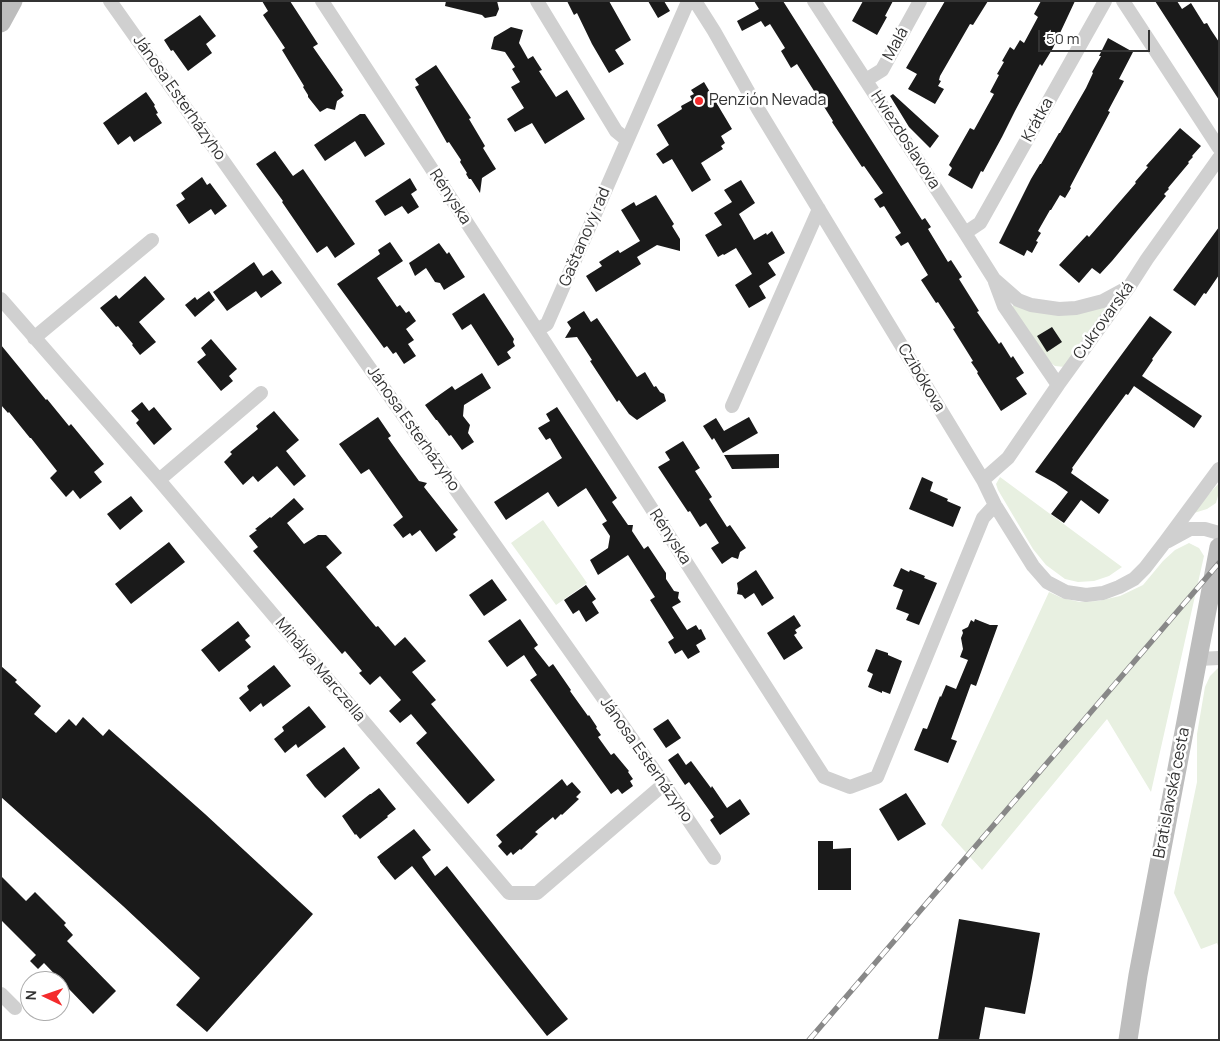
<!DOCTYPE html>
<meta charset="utf-8">
<style>
body{margin:0}
#map{position:relative;width:1220px;height:1041px;overflow:hidden;background:#fff;font-family:Manrope,sans-serif}
canvas{display:block}
.frame{position:absolute;inset:0;border:2px solid #333;pointer-events:none}
.north{position:absolute;left:20px;top:971px;width:50px;height:50px;box-sizing:border-box;background:#fff;border:1px solid #adadad;border-radius:50%;rotate:273deg;font-size:14px;font-weight:700;line-height:20px;text-align:center;color:#333}
.north::after{content:'';display:block;margin:auto;width:18px;height:22px;background:#f42b2c;clip-path:polygon(50% 0,100% 100%,50% 72%,0 100%)}
.scale{position:absolute;left:1038px;top:30px;width:112px;height:22px;box-sizing:border-box;border:2px solid #333;border-top:0;padding-left:6px;font-size:15px;line-height:18px;white-space:nowrap;color:#333;-webkit-text-stroke:4px #fff;paint-order:stroke}
</style>
<div id="map">
<canvas width="1220" height="1041"></canvas>
<div class="frame"></div>
<div class="north">N</div>
<div class="scale">50 m</div>
</div>
<script>
const ctx = document.querySelector('canvas').getContext('2d');
ctx.lineJoin = 'round';
function fill(path, color) { ctx.fillStyle = color; ctx.fill(path, 'evenodd'); }
const toPath = rows => new Path2D(rows.map(r => 'M' + r).join(''));
function stroke(path, color, width, dash) { ctx.strokeStyle = color; ctx.lineWidth = width; ctx.lineCap = dash ? 'butt' : 'round'; ctx.setLineDash(dash || []); ctx.stroke(path); }
function drawText(font, color, halo, rows, align = 'center') {
  ctx.font = font + ' Manrope,sans-serif'; ctx.lineWidth = 5; ctx.setLineDash([]); ctx.textBaseline = 'middle'; ctx.strokeStyle = halo; ctx.fillStyle = color; for (const [text, x, y, turn = 0] of rows) {
    ctx.save(); ctx.translate(x, y); ctx.rotate((+turn || 0) * Math.PI / 180); ctx.textAlign = isNaN(turn) ? turn : align; if (halo) ctx.strokeText(text, 0, 0); ctx.fillText(text, 0, 0); ctx.restore();
  }
}
const green = toPath([
 [1114,302,1065,367,1055,366,1046,359,1013,308,1013,305],
 [1000,477,1122,567,1109,576,1094,581,1078,582,1065,579,1046,565,1033,549,998,490,996,484],
 [1219,483,1219,492,1216,503,1207,509,1194,513,1207,496],
 [543,520,587,583,556,605,511,543],
 [1189,543,1199,548,1204,556,1151,792,1107,719,982,870,941,825,1049,592,1062,598,1080,602,1098,601,1120,596,1143,585,1163,561,1175,550],
 [1219,667,1219,948,1217,943,1201,949,1174,893,1197,782,1197,734,1205,687,1210,676]
]);
const building = toPath([
 [262,1,290,1,318,44,313,47,343,90,341,92,344,96,337,101,335,110,327,108,320,112,308,97,308,95,303,87,304,86,282,50,285,48,263,15,268,11],
 [446,1,497,1,499,9,496,16,485,18,482,15,445,6],
 [567,1,609,1,631,40,615,50,624,64,609,73,592,44,577,13,574,15],
 [648,1,664,1,670,11,658,18],
 [754,1,783,1,922,220,925,218,931,227,928,229,948,262,951,260,962,277,959,279,979,311,977,312,999,344,1001,342,1011,358,1013,356,1024,373,1016,378,1027,394,1001,411,977,373,978,372,971,362,973,361,953,329,955,328,938,302,936,303,921,280,928,275,908,242,901,246,895,237,901,233,884,206,880,208,874,199,883,193,864,166,862,167,832,122,833,121,797,64,791,68,781,51,785,48,770,24,765,27,761,21,742,31,737,21,759,9],
 [863,1,893,1,885,16,887,17,877,35,852,21],
 [945,1,988,1,973,25,970,24,940,76,939,80,941,81,938,86,944,89,935,104,908,89,917,74,906,68],
 [1041,1,1075,1,1053,48,1042,66,1040,64,1015,111,1002,137,983,172,981,171,972,189,948,175,952,168,949,165,970,128,974,130,994,94,990,92,999,75,997,74,1004,62,1002,61,1010,47,1014,50,1020,40,1024,43,1038,17,1034,14],
 [1155,1,1177,1,1182,9,1191,3,1204,24,1207,23,1211,30,1219,42,1219,100],
 [200,15,216,36,206,44,212,53,188,71,173,50,171,51,164,40],
 [511,27,523,30,519,43,528,59,533,56,542,70,539,71,556,97,567,90,585,119,545,144,532,123,515,132,507,119,524,108,511,87,520,82,512,69,515,67,505,52,491,49,494,37],
 [1108,38,1133,52,1119,79,1124,81,1108,111,1110,112,1070,187,1071,188,1065,198,1060,195,1051,210,1050,210,1038,231,1041,233,1036,241,1038,242,1032,253,1027,250,1024,256,999,243,1031,179,1040,164,1041,164,1059,133,1060,133,1086,88,1093,73,1092,72,1101,56,1099,56],
 [436,65,471,118,469,119,485,146,483,148,496,169,482,178,480,193,471,179,469,179,466,174,467,173,460,162,461,160,449,142,447,143,415,87,419,85,415,79],
 [704,82,732,129,721,136,725,143,721,146,723,149,701,163,711,180,692,192,672,159,663,164,656,154,669,145,657,125,682,109,681,106,692,100,690,96,694,94,691,90],
 [146,92,155,105,154,106,158,113,156,114,162,123,134,142,130,136,118,145,103,123],
 [893,94,939,136,930,148,909,127,890,96],
 [360,114,365,114,385,144,365,157,355,141,325,161,314,145],
 [1180,128,1201,146,1192,156,1193,157,1188,162,1189,163,1168,188,1169,189,1164,194,1166,196,1112,261,1100,274,1092,268,1079,283,1059,265,1087,235,1089,237,1136,183,1135,182,1148,167,1146,166],
 [275,151,293,176,303,169,355,244,335,258,327,246,317,253,282,202,283,201,256,164],
 [202,177,207,185,210,183,227,206,215,215,211,209,189,224,176,205,185,199,181,193],
 [410,178,417,190,411,194,419,207,408,214,402,206,385,216,375,201],
 [741,180,755,203,739,214,754,240,766,233,767,235,772,231,785,253,768,263,776,275,759,286,766,298,749,308,735,285,752,274,736,248,724,255,723,254,718,257,705,235,722,225,714,213,732,202,724,190],
 [656,195,674,224,672,226,680,239,680,251,657,245,637,257,641,264,596,292,586,276,602,266,599,262,618,250,620,253,640,241,621,210,634,202,636,206],
 [1219,227,1219,275,1206,294,1204,293,1195,306,1173,290],
 [390,242,403,261,377,278,397,307,400,305,406,313,409,311,416,321,406,329,414,340,408,344,416,356,404,364,396,352,393,354,387,346,384,348,337,284,380,254,378,250],
 [439,243,447,254,449,252,465,277,444,290,440,283,435,282,426,268,415,276,409,263],
 [254,262,263,276,272,270,282,283,261,298,256,291,227,311,213,292],
 [145,276,165,299,139,322,156,342,140,355,132,345,133,344,118,326,116,327,100,308,116,295,119,299],
 [209,291,215,300,195,317,185,305,195,297,197,300],
 [484,293,514,339,513,342,515,346,507,352,511,358,498,366,471,324,462,330,452,314],
 [584,311,591,322,597,318,637,377,645,372,654,387,656,386,660,392,664,394,666,401,637,420,629,414,619,400,617,402,590,361,592,360,577,337,565,338,571,328,567,322],
 [1150,316,1172,332,1152,359,1153,360,1142,376,1202,416,1194,428,1134,386,1128,395,1126,394,1106,421,1072,468,1073,469,1071,473,1109,500,1099,514,1081,500,1064,523,1051,514,1068,492,1055,483,1035,472],
 [1052,327,1062,342,1047,352,1037,336],
 [211,339,237,369,229,376,233,381,221,391,197,362,206,355,201,348],
 [1,345,46,400,47,399,69,426,71,424,104,464,94,472,102,482,80,499,73,490,66,497,50,478,57,471,31,438,30,438,9,412,8,413,1,405],
 [482,373,491,388,464,405,463,416,470,425,468,433,474,442,462,450,451,435,449,436,437,420,436,420,425,405,452,386,455,390],
 [142,402,149,411,154,407,172,429,154,445,136,423,139,420,131,411],
 [557,407,617,498,612,502,628,525,633,525,632,531,644,549,648,546,666,573,666,579,674,591,679,592,678,598,681,602,672,607,687,630,696,625,699,630,701,629,706,639,696,645,700,652,688,659,682,650,675,654,668,642,674,638,650,600,655,597,628,555,598,575,590,560,608,548,610,536,602,524,607,521,586,488,558,507,548,492,506,520,494,502,562,458,550,438,546,440,538,428,550,421,546,414],
 [274,411,299,440,286,451,306,476,294,486,277,466,258,482,253,476,243,485,224,462,232,454,230,452,258,429,256,426],
 [378,417,391,436,388,438,400,455,419,481,427,483,424,487,458,530,453,534,456,537,436,552,420,530,412,536,410,533,403,538,393,525,403,517,369,469,361,474,339,444],
 [749,417,758,433,723,453,714,438,712,440,703,426,716,418,724,431],
 [683,441,700,468,695,471,712,497,709,499,727,527,730,525,746,548,740,552,738,559,732,557,722,564,711,548,719,543,706,523,700,527,690,511,688,512,658,467,670,460,665,452],
 [779,454,779,468,732,469,724,455],
 [922,477,933,482,930,491,948,499,947,501,961,507,953,527,909,509],
 [131,496,143,511,120,530,107,514],
 [294,498,304,509,287,523,304,544,318,535,326,535,328,537,342,553,326,567,376,627,378,626,395,646,405,637,426,661,412,672,436,700,431,704,495,780,468,804,416,743,427,733,411,714,400,723,389,711,401,700,380,676,370,685,359,673,362,671,345,651,342,654,253,551,258,547,249,536,257,530,255,529,270,517,271,518],
 [169,542,185,562,131,604,115,584],
 [901,568,909,572,910,570,925,576,924,578,937,583,919,625,906,620,909,614,896,609,903,590,893,586],
 [756,570,774,598,762,606,754,593,745,599,742,595,737,594,738,589,737,583],
 [492,579,507,600,484,616,469,595],
 [586,585,596,599,592,602,599,613,586,622,579,610,573,614,564,600],
 [794,615,801,626,795,630,797,633,794,635,803,648,784,660,767,633],
 [520,619,538,645,534,648,549,667,553,664,571,690,570,691,588,716,589,715,597,727,596,728,601,735,598,737,611,755,614,753,629,771,628,772,633,779,630,781,633,786,622,794,618,789,611,794,530,680,537,675,524,655,507,667,488,641],
 [975,619,990,625,998,625,976,686,971,684,951,739,957,741,948,763,914,750,923,728,927,729,940,696,941,697,946,685,956,689,968,660,960,657,963,649,961,638,963,633,962,630,968,627,971,620,974,622],
 [238,621,250,636,245,640,251,647,219,672,201,650],
 [876,649,888,653,888,655,902,661,890,694,882,691,882,693,868,687,873,674,867,671],
 [274,665,291,686,263,707,261,703,250,712,239,698,249,690,247,686],
 [1,666,17,680,15,682,41,706,34,714,56,733,69,719,76,726,83,717,103,736,109,729,205,814,313,914,207,1032,176,1005,200,978,123,906,1,797],
 [309,706,326,727,298,748,296,744,285,753,274,739,284,731,282,727],
 [668,719,681,738,666,748,653,729],
 [344,747,360,768,325,798,315,787,306,775],
 [678,753,686,765,691,761,711,788,712,786,727,808,740,799,750,814,720,835,710,820,714,817,689,782,685,785,668,760],
 [562,779,567,786,572,782,581,792,576,797,579,799,562,815,561,814,555,820,553,817,535,832,538,834,521,850,520,849,513,855,511,852,507,856,498,846,502,842,496,835],
 [379,788,396,809,387,816,388,817,360,839,356,834,355,835,342,816,370,794,371,794],
 [906,793,926,824,898,841,879,809],
 [414,829,431,850,422,857,435,876,447,866,568,1019,547,1036,412,866,395,880,380,862,380,861,377,857],
 [818,841,833,841,833,849,851,848,851,890,818,890],
 [1,876,26,901,35,892,66,923,64,925,73,935,67,941,116,991,93,1014,44,963,38,969,30,961,36,955,1,920],
 [959,919,1040,933,1032,978,1025,1014,985,1007,979,1040,938,1040]
]);
const street = toPath([
 [110,1,664,784,714,858],
 [322,1,537,330,824,777,850,787,877,777,983,518,995,505],
 [537,1,616,131,627,140],
 [695,1,714,31,758,109,983,480,995,505,1033,566,1047,582,1066,592,1086,595,1103,593,1119,587,1134,579,1145,568,1165,542,1219,469],
 [814,1,965,233,994,279,1018,300,1031,305,1059,309,1076,308,1103,301,1129,287],
 [1123,1,1219,148],
 [866,80,882,70,920,1],
 [965,233,980,223,1105,1],
 [995,282,1004,306,1058,385],
 [1,299,159,480,509,893,537,893,664,784],
 [537,330,547,324,686,6,692,1],
 [34,338,152,240],
 [732,406,819,209],
 [159,480,261,393],
 [983,480,1008,458,1058,385,1129,287,1147,259,1219,158],
 [1168,541,1190,529,1205,529,1219,533],
 [1198,659,1219,658],
 [1,994,15,1008]
]);
const secondary = toPath([
 [1,23,13,1],
 [1128,1040,1138,975,1219,547]
]);
const rail = toPath([
 [809,1040,1219,563]
]);
const markers = [
 [699,101,5,"#f42b2c"]
];
const streetNames = [
 ["Malá",896,44,-61],
 ["Jánosa Esterházyho",179,98,55],
 ["Krátka",1038,120,-61],
 ["Hviezdoslavova",905,140,57],
 ["Rényska",450,197,57],
 ["Gaštanový rad",585,237,-67],
 ["Cukrovarská",1104,321,-54],
 ["Czibókova",921,378,59],
 ["Jánosa Esterházyho",413,429,55],
 ["Rényska",670,537,57],
 ["Mihálya Marczella",320,670,50],
 ["Jánosa Esterházyho",646,760,55],
 ["Bratislavská cesta",1172,793,-79]
];
const poiNames = [
 ["Penzión Nevada",709,101]
];
fill(green, '#e8f0e1');
fill(building, '#1a1a1a');
stroke(street, '#d0d0d0', 14);
stroke(secondary, '#bdbdbd', 19);
stroke(rail, '#888', 5.5);
stroke(rail, '#fff', 4, [11]);
for (const [x, y, r, color] of markers) { const dot = new Path2D(); dot.arc(x, y, r, 0, 2 * Math.PI); ctx.fillStyle = color; ctx.fill(dot); stroke(dot, '#fff', 2); }
drawText('16px', '#333', '#fff', streetNames);
drawText('16px', '#333', '#fff', poiNames, 'left');
</script>
